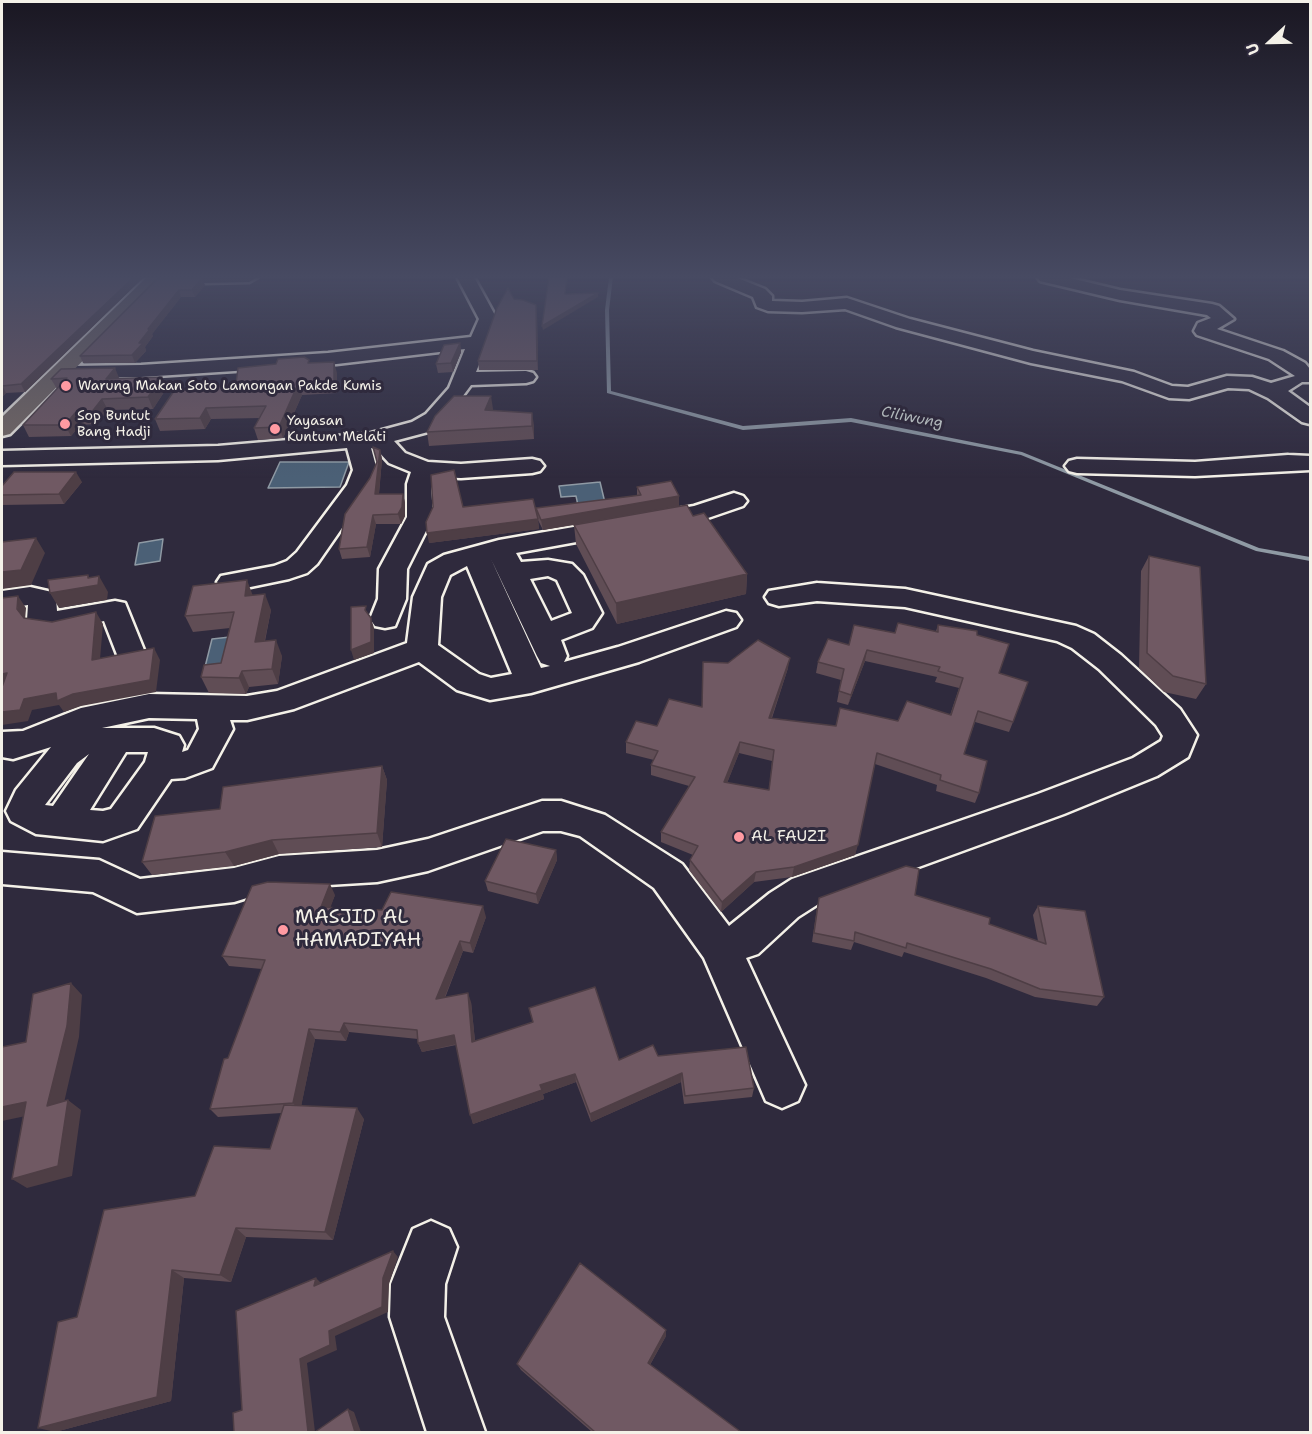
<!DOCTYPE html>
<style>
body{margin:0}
#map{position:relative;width:1312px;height:1434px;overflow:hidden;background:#2f2a3d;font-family:"Shantell Sans",sans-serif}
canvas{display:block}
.frame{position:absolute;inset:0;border:3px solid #f4f1e8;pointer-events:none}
.north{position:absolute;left:1240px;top:12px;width:60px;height:60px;-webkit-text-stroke:4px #2f2a3d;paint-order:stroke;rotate:248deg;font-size:16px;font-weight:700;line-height:24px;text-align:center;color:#f4f1e8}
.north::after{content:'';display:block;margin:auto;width:21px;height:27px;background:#f4f1e8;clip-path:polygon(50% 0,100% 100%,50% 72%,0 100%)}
</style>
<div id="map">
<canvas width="1312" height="1434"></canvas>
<div class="frame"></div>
<div class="north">U</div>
</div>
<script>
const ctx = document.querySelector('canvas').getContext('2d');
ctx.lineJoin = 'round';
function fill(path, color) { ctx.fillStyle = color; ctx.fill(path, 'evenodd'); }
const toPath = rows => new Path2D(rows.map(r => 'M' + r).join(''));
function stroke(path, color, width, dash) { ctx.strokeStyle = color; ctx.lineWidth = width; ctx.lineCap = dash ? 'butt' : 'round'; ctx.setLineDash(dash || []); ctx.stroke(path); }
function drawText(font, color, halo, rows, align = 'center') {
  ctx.font = font + ' "Shantell Sans",sans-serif'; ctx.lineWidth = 6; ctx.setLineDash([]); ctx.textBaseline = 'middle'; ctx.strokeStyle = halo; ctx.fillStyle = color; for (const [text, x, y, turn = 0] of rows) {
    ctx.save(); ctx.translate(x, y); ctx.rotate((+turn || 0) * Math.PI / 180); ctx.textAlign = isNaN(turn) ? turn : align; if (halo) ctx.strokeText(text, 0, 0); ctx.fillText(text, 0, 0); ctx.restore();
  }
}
const water = toPath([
 [280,462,349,462,340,487,268,488,280,462],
 [600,482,606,507,579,510,576,496,561,497,559,486,600,482],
 [163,539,160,561,135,565,139,543,163,539],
 [230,637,222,672,203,675,212,639,230,637]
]);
const stream = toPath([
 [609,277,613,277,609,310,611,391,743,426,851,418,1022,452,1259,548,1310,557,1310,561,1256,551,1021,455,851,422,743,430,607,393,605,310,609,277]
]);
const minor = toPath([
 [150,277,258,277,249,282,157,284,151,283,150,277],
 [457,277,474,277,497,319,476,372,526,371,533,373,536,377,533,381,526,383,471,385,442,424,428,432,394,441,405,453,428,462,461,464,532,459,540,461,544,466,540,471,532,473,461,478,434,477,431,484,433,517,407,569,406,599,395,626,385,628,375,626,370,619,378,599,379,569,407,517,407,484,411,472,389,463,377,450,371,448,377,470,371,486,317,564,307,573,289,579,231,591,221,588,217,582,221,576,274,566,287,561,297,552,347,485,353,470,347,448,218,460,2,465,2,451,218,446,371,433,412,422,426,414,449,388,465,349,328,365,141,377,73,378,66,376,63,372,66,368,73,366,141,365,328,353,471,337,479,319,457,277],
 [712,277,735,277,765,289,772,296,772,301,802,302,847,298,910,319,1033,351,1134,372,1172,386,1188,387,1227,376,1252,377,1271,383,1295,376,1269,359,1197,335,1194,331,1198,323,1211,318,1207,315,1120,300,1040,281,1037,277,1066,277,1120,290,1212,304,1219,306,1234,319,1217,329,1283,351,1305,363,1310,369,1310,382,1302,382,1288,391,1310,407,1310,424,1302,422,1268,398,1249,389,1228,388,1189,399,1169,398,1122,381,1031,363,896,327,845,309,802,312,768,311,757,307,753,297,715,281,712,277],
 [1288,455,1310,456,1310,470,1195,476,1077,473,1069,471,1065,466,1069,461,1077,459,1195,462,1288,455],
 [734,493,743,496,747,501,743,506,708,518,516,553,521,562,548,560,572,564,583,575,602,613,592,628,561,640,567,656,564,662,618,647,726,611,736,613,741,620,736,627,639,662,531,693,490,700,457,690,419,662,294,709,247,720,230,720,233,729,212,768,185,778,171,779,137,829,103,841,36,834,11,821,6,811,16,790,51,747,13,759,2,757,2,732,23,731,81,708,149,694,247,696,277,691,407,643,413,597,428,564,444,555,499,540,694,506,734,493],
 [491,559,537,656,541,663,550,666,541,668,491,559],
 [467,566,512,674,491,678,479,674,438,645,441,597,450,575,467,566],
 [548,576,557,580,572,613,551,621,530,579,548,576],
 [149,718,197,719,199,729,188,750,182,752,184,745,179,736,154,728,102,728,149,718],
 [126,752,148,752,145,762,111,809,103,811,90,810,126,752],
 [89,754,53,806,45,805,77,763,89,754],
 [817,583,905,589,1076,626,1094,634,1121,655,1180,709,1197,735,1188,757,1157,776,1064,814,820,903,798,917,758,954,746,958,805,1085,798,1101,782,1108,766,1101,704,958,654,888,580,836,561,831,543,831,428,871,377,882,279,888,234,902,137,913,93,892,2,884,2,852,99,860,140,879,234,868,279,856,377,850,428,839,542,801,561,801,605,815,682,864,729,926,770,893,792,879,1038,794,1133,758,1161,741,1163,736,1156,725,1099,669,1072,648,1057,641,905,607,817,601,779,606,769,603,765,597,769,591,817,583],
 [30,587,52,592,56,598,57,611,115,601,125,603,144,650,140,657,129,660,118,657,104,621,59,631,42,629,32,627,27,620,28,605,2,609,2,591,30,587],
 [431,1221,449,1229,457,1247,445,1284,444,1317,485,1432,427,1432,390,1317,391,1284,413,1229,431,1221]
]);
const highway = toPath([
 [147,277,166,277,10,434,2,436,2,417,147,277]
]);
const wall = toPath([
 [2,277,144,277,25,392,6,393,2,397],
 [157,279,205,285,195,297,181,297,152,334,153,336,145,347,146,351,135,363,83,363,80,356],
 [514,299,537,314,538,370,479,370,478,361],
 [460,343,461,352,453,372,438,373,436,364],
 [310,363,337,373,337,393,302,395,283,438,258,440,254,428,260,418,211,419,205,429,160,431,155,419,236,384,276,364],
 [61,369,120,378,166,389,153,409,108,410,96,424,80,425,71,436,29,437,23,425,57,389,51,379],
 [493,409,492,411,534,425,534,439,429,446,427,432],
 [380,450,382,459,379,494,403,494,405,503,405,516,401,524,376,524,370,557,342,559,339,549,370,478,377,462],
 [82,482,64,504,2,505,2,486],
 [637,487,679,506,693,516,747,574,746,594,617,624,576,544,574,525,543,530,538,520,539,529,429,543,463,507,537,514,536,508,637,496],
 [1149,556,1206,684,1196,699,1164,692,1139,668,1141,571],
 [253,595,271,610,265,641,282,656,278,684,249,687,246,694,209,693,201,677,221,663,230,628,193,632,185,616],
 [938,625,977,635,999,673,1013,722,1009,732,975,722,964,754,979,793,975,803,936,791,937,785,875,764,855,855,792,877,754,882,721,912,689,870,690,860,693,855,661,842,661,832,689,786,651,775,651,765,654,760,626,753,626,742,657,726,788,668,772,718,836,726,898,721,950,715,959,688,935,682,937,677,865,661,848,705,837,702,841,680,816,673,818,662,849,645,895,633,936,631],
 [739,753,772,761,769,790,727,783],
 [382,766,387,780,382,847,279,854,234,866,152,875,142,862,220,809],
 [556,850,557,860,538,904,488,891,485,881],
 [335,895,330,907,486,917,473,953,463,951,445,998,471,1002,475,1041,619,1060,658,1056,754,1088,752,1097,684,1104,681,1082,591,1122,576,1082,543,1094,544,1099,473,1124,456,1045,422,1052,418,1043,418,1039,349,1032,346,1041,315,1039,301,1106,364,1119,333,1240,246,1237,231,1282,184,1278,171,1401,55,1432,77,1317,195,1196,270,1149,282,1113,218,1117,210,1109,228,1058,262,969,229,966,222,956],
 [915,895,989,924,1038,941,1033,915,1038,906,1104,997,1097,1006,1035,997,986,978,904,952,902,957,854,942,851,950,812,942,817,908,819,898],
 [666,1336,650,1365,741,1432,592,1432,521,1370,517,1364]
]);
const shadedWall = toPath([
 [134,277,144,277,25,392,21,384],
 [202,278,205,285,195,297,192,290],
 [179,290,181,297,152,334,153,336,145,347,146,351,135,363,132,355,148,329],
 [598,293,598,297,543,330,542,326],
 [536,305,537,314,538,370,537,361],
 [460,343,461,352,453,372,451,363],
 [334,362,337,373,337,393,334,381],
 [115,368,120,380,106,379],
 [162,377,166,389,153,409,148,397],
 [298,384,302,395,283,438,279,427],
 [2,385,6,393,2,397],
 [491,396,493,409,487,423,485,410],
 [102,399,108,410,96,424,91,413],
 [206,408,211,419,205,429,200,418],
 [75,413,80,425,71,436,65,425],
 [532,413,534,425,534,439,532,426],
 [380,450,382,459,378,503,375,494],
 [76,472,82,482,64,504,59,494],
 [403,494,405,503,405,516,401,524,398,514],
 [679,496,679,506,543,530,541,520],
 [373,515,376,524,370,557,367,547],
 [538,519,539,529,429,543,427,533],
 [36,538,45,553,31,585,2,589,2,572],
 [747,574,746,594,617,624,616,603],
 [88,575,94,585,99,576,108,592,107,600,59,608,50,593,88,578],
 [247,580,253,596,245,596],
 [265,594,271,610,261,658,255,642],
 [18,596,26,608,25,620,17,609],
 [96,612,103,624,99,671,92,660],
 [371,618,374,628,374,653,354,660,351,650],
 [276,640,282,656,278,684,272,669],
 [154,648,160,660,156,692,81,706,64,712,59,705,32,710,28,721,2,725,2,712,24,699],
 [867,650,865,661,848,705,851,695],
 [790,658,788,668,768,728,769,718],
 [242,671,249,687,246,694,239,678],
 [7,673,2,687,2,674],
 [740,742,739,753,723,793,724,782],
 [382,766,387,780,382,847,377,833],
 [272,840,279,854,234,866,225,852],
 [858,845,855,855,792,877,794,867],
 [556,850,557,860,538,904,536,894],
 [756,872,754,882,721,912,722,902],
 [330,884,335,895,327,917,321,907],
 [483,906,486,917,473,953,470,943],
 [460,941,463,951,440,1009,436,999],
 [71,983,82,995,79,1037,61,1116,47,1106],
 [468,993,471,1002,476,1051,472,1042],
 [344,1023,349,1032,346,1041,340,1032],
 [309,1029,315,1039,300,1112,293,1103],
 [454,1035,457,1044,422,1052,418,1043],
 [682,1073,681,1082,591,1122,590,1114],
 [575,1074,576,1082,543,1094,544,1099,473,1124,470,1115,540,1085],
 [68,1100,81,1110,72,1176,27,1188,12,1179],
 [26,1102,40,1113,2,1121,2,1107],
 [357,1108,364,1119,333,1240,325,1232],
 [236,1228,246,1237,231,1282,220,1275],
 [393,1251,398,1257,389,1284,388,1312,335,1336,337,1350,307,1363,315,1432,308,1432,300,1359,383,1278],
 [172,1270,184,1278,171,1401,55,1432,38,1428],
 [316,1278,322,1284,314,1286],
 [666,1330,666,1336,648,1368,648,1363],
 [348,1409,354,1412,361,1432,355,1432]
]);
const building = toPath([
 [2,277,134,277,21,384,2,386,2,277],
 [549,277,567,277,565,294,598,293,542,326,549,277],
 [202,278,192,290,179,290,148,329,150,329,139,343,143,343,132,355,80,356,157,279,202,278],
 [508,288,514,299,523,300,536,305,537,361,478,361,497,308,508,288],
 [460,343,451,363,436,364,444,345,460,343],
 [304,357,309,360,308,363,334,362,334,381,298,384,279,427,254,428,266,406,206,408,200,418,155,419,174,391,236,384,238,368,276,364,278,359,304,357],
 [115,368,106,379,162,377,148,397,102,399,91,413,75,413,65,425,23,425,67,378,51,379,61,369,115,368],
 [454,396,491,396,485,410,532,413,532,426,427,432,435,416,454,396],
 [373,447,380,450,375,494,403,494,402,507,398,514,373,515,367,547,339,549,345,514,370,478,377,462,373,447],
 [454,470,463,507,533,499,538,519,427,533,426,522,433,507,431,475,454,470],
 [14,472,76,472,59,494,2,495,2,486,14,472],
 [671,481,679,496,541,520,536,508,641,495,637,487,671,481],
 [687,505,693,516,704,513,747,574,616,603,574,525,687,505],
 [36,538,21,570,2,572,2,542,36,538],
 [1149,556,1200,567,1206,684,1173,676,1147,653,1149,556],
 [88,575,88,578,99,576,98,585,50,593,48,580,88,575],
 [247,580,245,596,265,594,255,642,276,640,272,669,242,671,239,678,201,677,204,665,221,663,234,612,185,616,193,586,247,580],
 [18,596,17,609,24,618,52,622,96,612,92,660,154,648,150,680,73,694,57,701,56,693,24,699,20,710,2,712,2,687,7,673,2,674,2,598,18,596],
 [366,606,365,610,371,618,371,642,351,650,351,607,366,606],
 [898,623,938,632,938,625,977,631,977,635,1009,644,999,673,1028,682,1013,722,978,711,964,754,987,761,979,793,940,780,941,775,877,753,858,845,794,867,756,872,722,902,690,860,698,846,661,832,695,777,651,765,658,751,626,742,636,721,657,726,669,699,702,707,703,662,728,663,758,640,790,658,769,718,836,726,840,708,898,721,907,701,951,715,963,678,938,671,940,667,867,650,851,695,839,691,844,669,818,662,828,639,849,645,854,625,895,633,898,623],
 [740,742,774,750,769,790,724,782,740,742],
 [382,766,377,833,272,840,225,852,142,862,155,816,220,809,223,787,382,766],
 [506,839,556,850,536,894,485,881,506,839],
 [906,866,919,869,915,895,990,918,989,924,1046,944,1038,906,1085,911,1104,997,1040,989,991,969,907,943,906,948,855,932,854,941,814,933,819,898,906,866],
 [268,882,330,884,321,907,382,910,391,892,483,906,470,943,460,941,436,999,468,993,472,1042,533,1022,529,1008,595,987,619,1060,653,1045,658,1056,746,1047,754,1088,685,1096,682,1073,590,1114,575,1074,540,1085,542,1090,470,1115,454,1035,418,1043,417,1030,344,1023,340,1032,309,1029,293,1103,210,1109,224,1059,228,1058,265,960,222,956,252,886,268,882],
 [71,983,67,1026,47,1106,68,1100,58,1166,12,1179,26,1102,2,1107,2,1047,26,1042,33,994,71,983],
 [284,1105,357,1108,325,1232,236,1228,220,1275,172,1270,157,1397,38,1428,58,1322,77,1317,104,1210,195,1196,214,1146,270,1149,284,1105],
 [393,1251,383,1278,382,1307,329,1331,330,1345,300,1359,308,1432,234,1432,233,1413,242,1410,236,1311,316,1278,314,1286,393,1251],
 [580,1263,666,1330,648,1363,741,1432,595,1432,517,1364,580,1263],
 [348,1409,355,1432,315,1432,348,1409]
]);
const markers = [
 [66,386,6,"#ff9aa2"],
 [65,424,6,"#ff9aa2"],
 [275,429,6,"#ff9aa2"],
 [739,837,6,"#ff9aa2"],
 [283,930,6,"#ff9aa2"]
];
const farPoinames = [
 ["Warung Makan Soto Lamongan Pakde Kumis",78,386],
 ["Sop Buntut",77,416],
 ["Bang Hadji",77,432],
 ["Yayasan",287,421],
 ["Kuntum Melati",287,437]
];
const farWaternames = [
 ["Ciliwung",912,418,11]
];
const poiNames = [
 ["AL FAUZI",751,837]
];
const nearPoinames = [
 ["MASJID AL",295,918],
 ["HAMADIYAH",295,941]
];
fill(water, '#4b6076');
stroke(water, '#8f9aa4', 1.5);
fill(stream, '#8f9aa4');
stroke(minor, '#f4f1e8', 5);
stroke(highway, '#f4f1e8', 5);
fill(minor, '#2f2a3d');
fill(highway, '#756964');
fill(wall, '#604d55');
fill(shadedWall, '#4e3e45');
fill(building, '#705963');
stroke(building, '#4e3e45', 1.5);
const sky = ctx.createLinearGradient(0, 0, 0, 478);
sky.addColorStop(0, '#1a1722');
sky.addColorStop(0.58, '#474a62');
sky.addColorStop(1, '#474a6200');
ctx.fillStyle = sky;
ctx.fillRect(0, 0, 1312, 478);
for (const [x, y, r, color] of markers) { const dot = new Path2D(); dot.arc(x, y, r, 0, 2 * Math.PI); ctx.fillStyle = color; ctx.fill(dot); stroke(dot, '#2f2a3d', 2); }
drawText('14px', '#f4f1e8', '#2f2a3d', farPoinames, 'left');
drawText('italic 15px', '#b0b7ba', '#2f2a3d', farWaternames);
drawText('16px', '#f4f1e8', '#2f2a3d', poiNames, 'left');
drawText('20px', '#f4f1e8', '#2f2a3d', nearPoinames, 'left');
</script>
